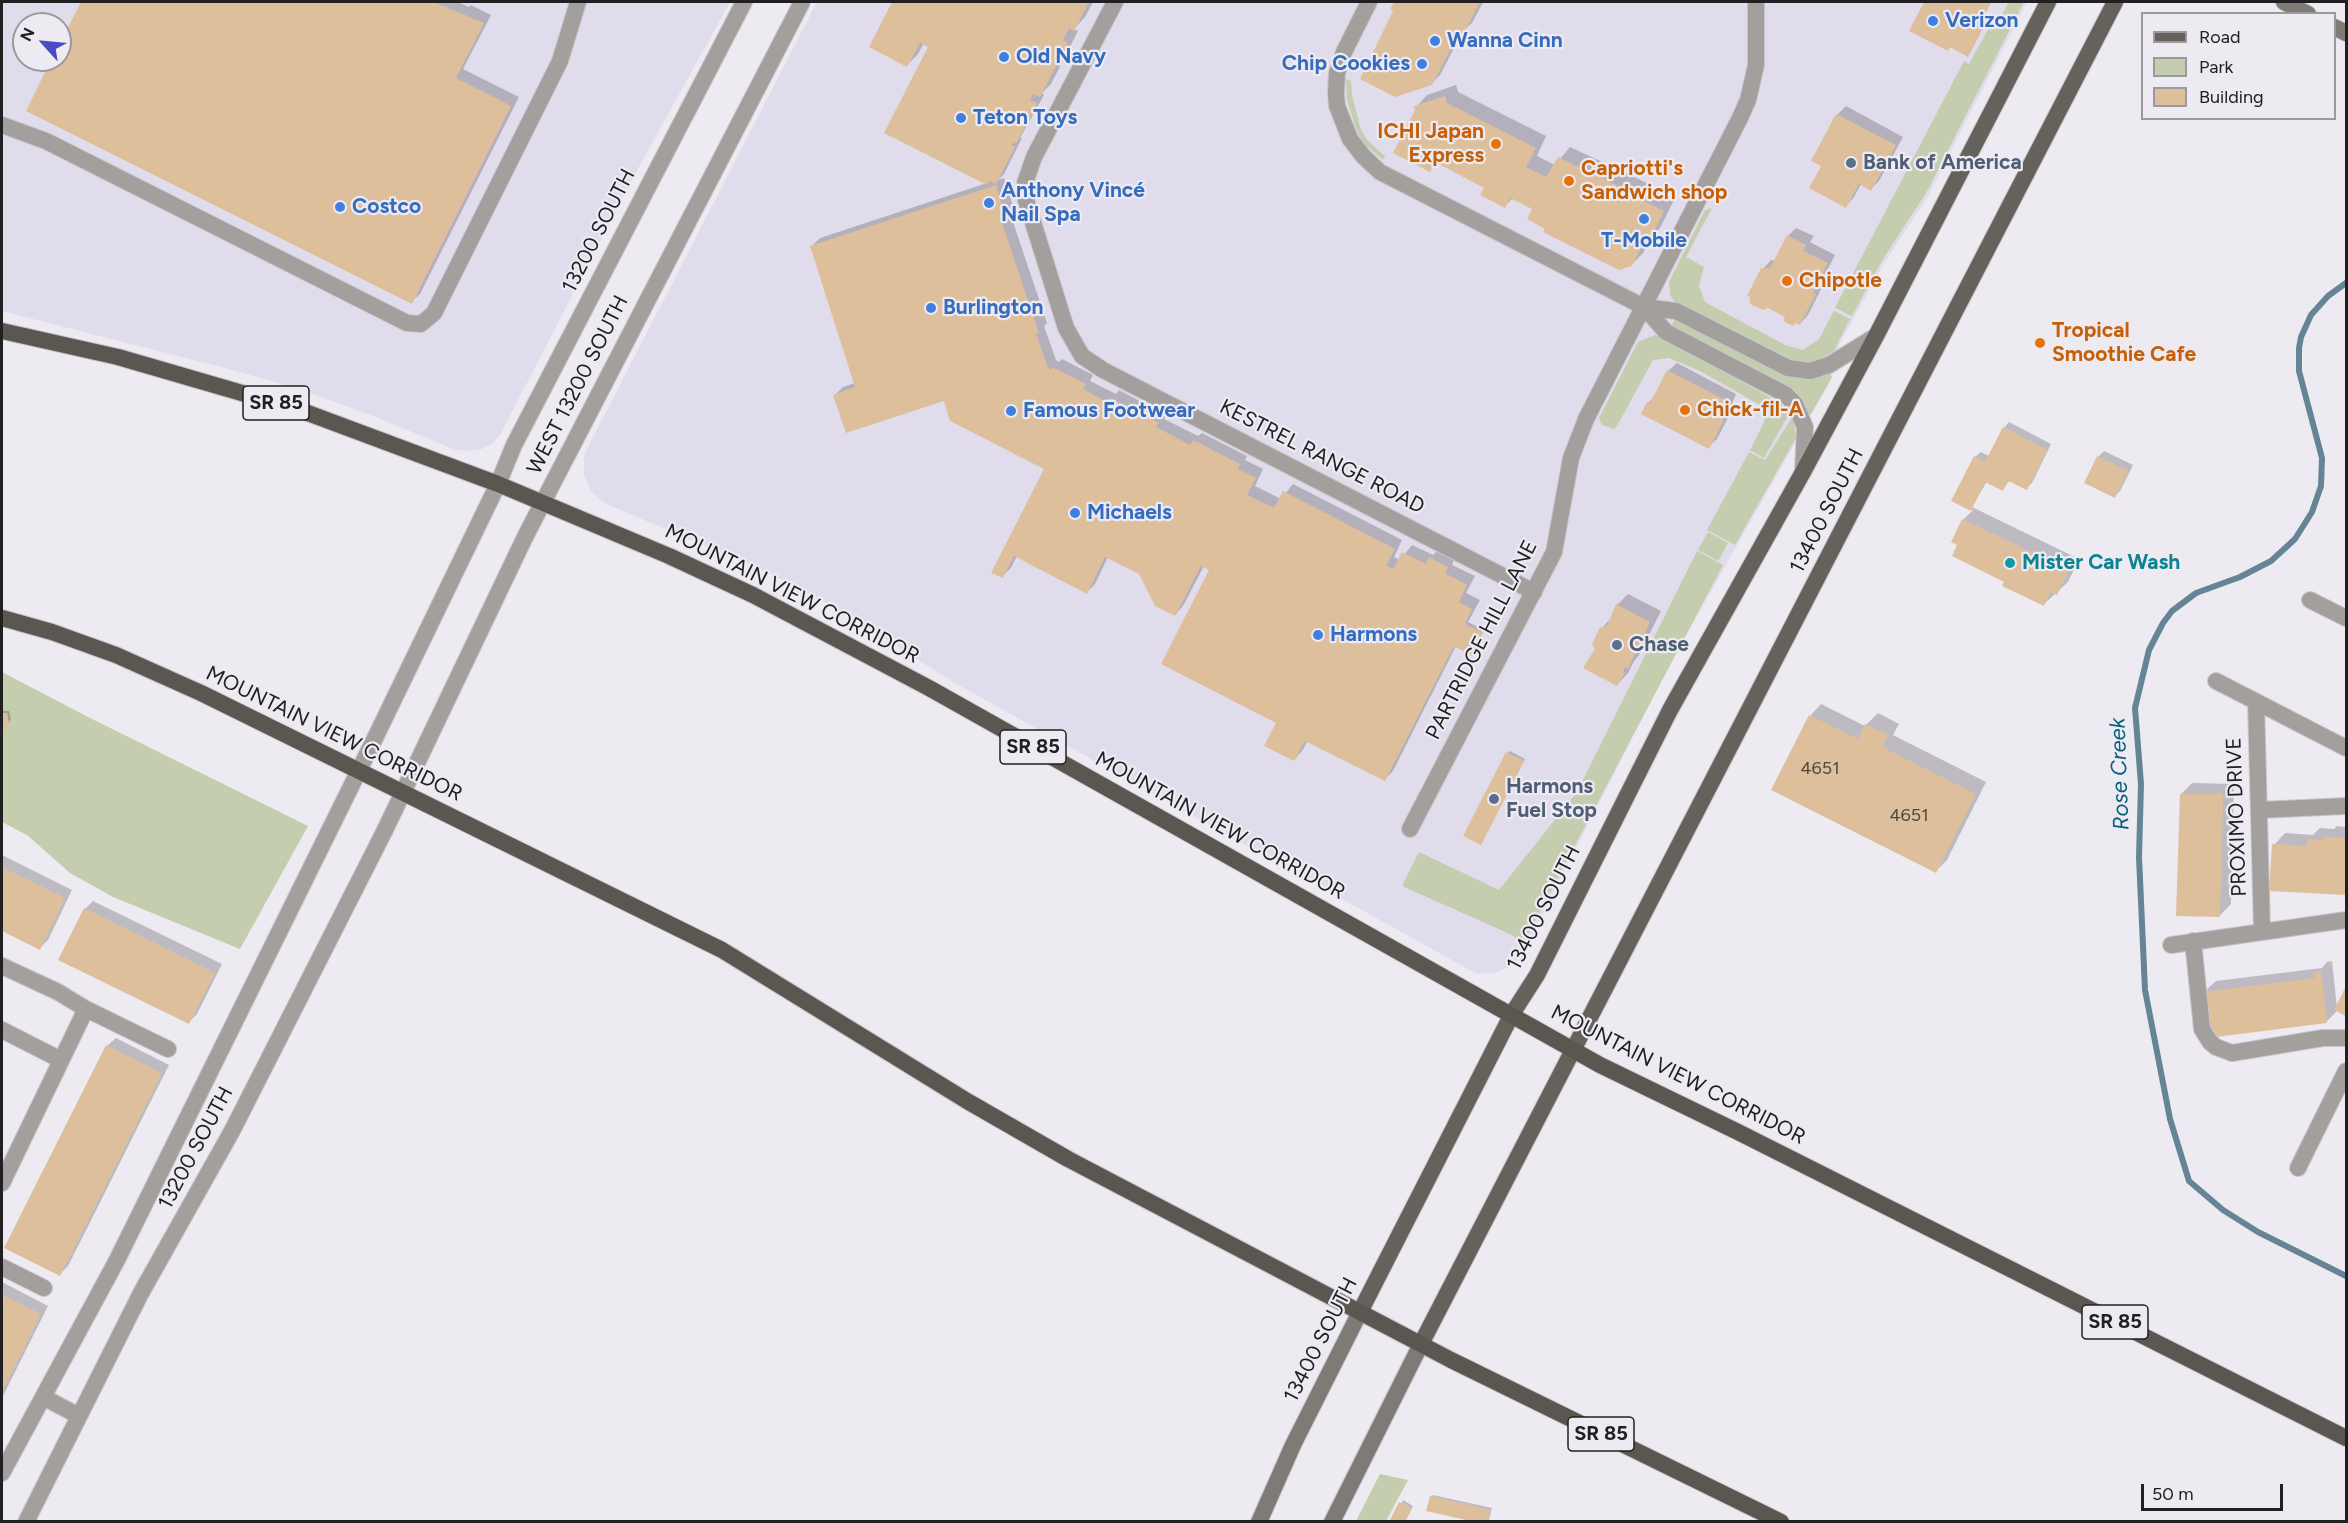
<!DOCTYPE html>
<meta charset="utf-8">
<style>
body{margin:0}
#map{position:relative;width:2348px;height:1523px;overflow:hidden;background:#edeaf2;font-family:Figtree,sans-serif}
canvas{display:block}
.frame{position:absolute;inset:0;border:3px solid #202023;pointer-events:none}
.legend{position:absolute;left:2141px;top:12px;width:195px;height:108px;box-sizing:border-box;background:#edeaf2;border:2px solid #9b999f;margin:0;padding:8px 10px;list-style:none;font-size:18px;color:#202023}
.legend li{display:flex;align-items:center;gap:12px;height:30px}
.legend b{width:30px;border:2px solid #9b999f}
.north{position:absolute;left:12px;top:12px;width:60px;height:60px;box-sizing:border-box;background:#edeaf2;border:2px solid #9b999f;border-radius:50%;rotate:297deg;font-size:16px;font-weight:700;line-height:24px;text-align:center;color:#202023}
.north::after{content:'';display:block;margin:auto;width:21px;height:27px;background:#4c4bc2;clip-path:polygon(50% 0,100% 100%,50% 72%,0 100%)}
.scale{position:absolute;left:2141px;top:1484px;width:142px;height:27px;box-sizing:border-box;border:3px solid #202023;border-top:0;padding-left:8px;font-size:18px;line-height:21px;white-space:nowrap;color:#202023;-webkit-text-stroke:4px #edeaf2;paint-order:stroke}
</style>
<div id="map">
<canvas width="2348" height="1523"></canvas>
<div class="frame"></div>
<ul class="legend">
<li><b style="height:8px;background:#65615b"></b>Road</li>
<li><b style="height:16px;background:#c4cdae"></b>Park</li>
<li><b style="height:16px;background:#debf9c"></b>Building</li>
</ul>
<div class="north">N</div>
<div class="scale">50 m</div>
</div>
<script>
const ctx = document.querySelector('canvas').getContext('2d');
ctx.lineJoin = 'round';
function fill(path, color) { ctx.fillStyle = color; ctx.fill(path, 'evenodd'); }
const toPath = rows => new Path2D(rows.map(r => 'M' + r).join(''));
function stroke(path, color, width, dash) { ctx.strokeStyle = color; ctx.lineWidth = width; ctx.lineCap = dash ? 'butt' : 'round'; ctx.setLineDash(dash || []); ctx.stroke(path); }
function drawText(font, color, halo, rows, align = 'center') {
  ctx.font = font + ' Figtree,sans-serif'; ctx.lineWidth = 4.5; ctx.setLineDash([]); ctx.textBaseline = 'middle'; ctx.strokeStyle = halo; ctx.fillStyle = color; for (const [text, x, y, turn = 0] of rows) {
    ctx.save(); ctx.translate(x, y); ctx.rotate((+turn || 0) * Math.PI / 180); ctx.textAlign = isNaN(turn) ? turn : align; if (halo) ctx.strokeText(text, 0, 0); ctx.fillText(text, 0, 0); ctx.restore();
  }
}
const built = toPath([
 [2,2,730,2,635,174,501,433,493,443,482,449,467,451,453,449,376,417,299,389,225,368,2,311],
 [24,24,60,24,60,60,24,60],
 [817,2,2027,2,1927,198,1883,265,1839,345,1832,378,1672,660,1522,954,1512,966,1492,974,1475,973,953,682,848,615,769,573,604,503,591,491,584,476,584,457,587,449]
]);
const green = toPath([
 [2009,2,2024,2,1926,193,1883,259,1852,316,1835,308,1964,61,1969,64,1991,24,1996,26],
 [1346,79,1351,81,1352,96,1361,130,1368,141,1385,156,1383,160,1363,143,1356,129,1347,100],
 [1712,208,1686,257,1704,267,1699,286,1705,302,1785,345,1803,350,1819,339,1834,311,1850,319,1834,351,1812,364,1791,363,1676,303,1670,295,1669,282,1705,210],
 [1676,317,1782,371,1830,374,1832,377,1811,414,1807,415,1671,327],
 [1655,335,1665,338,1783,405,1788,416,1764,458,1750,450,1764,422,1767,409,1700,371,1669,358,1653,360,1617,426,1614,429,1602,425,1599,418,1638,342],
 [1793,416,1796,438,1735,545,1707,530,1749,452,1765,460],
 [1708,532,1728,543,1718,561,1698,550],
 [1697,551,1723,565,1523,944,1512,935,1402,886,1419,852,1499,890,1577,792],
 [2,672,86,716,308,826,240,949,113,897,70,873,27,835,2,822],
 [1380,1474,1408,1480,1386,1521,1356,1521]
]);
const shadow = toPath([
 [83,2,458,2,469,7,471,5,491,15,463,69,519,97,420,294,411,302,53,60,60,60,60,46],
 [894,2,1093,2,1085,17,1074,29,1078,31,1051,84,1042,93,1044,95,1020,138,1022,138,1004,174,998,180,1004,178,1014,209,1010,213,1047,323,1044,326,1056,360,1059,362,1062,359,1093,375,1090,381,1116,394,1119,390,1166,415,1164,419,1198,436,1202,433,1247,456,1245,460,1263,469,1255,486,1281,499,1293,484,1402,540,1394,557,1400,560,1412,545,1433,555,1438,550,1455,558,1452,565,1475,576,1466,593,1480,600,1468,622,1484,630,1474,652,1456,646,1393,771,1385,779,1308,740,1302,751,1294,760,1211,569,1204,566,1183,606,1175,615,1140,573,1108,557,1095,584,1087,592,1017,556,1011,568,1002,576,1047,469,945,399,835,395,843,387,855,383,812,246,820,238,987,183,931,47,924,43,918,54,907,65,871,46],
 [1395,2,1483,2,1472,23,1463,31,1440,75,1431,84,1395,10,1392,8],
 [1926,2,1991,2,1981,21,1985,23,1970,53,1951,46,1948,49,1911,30],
 [1456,85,1458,92,1546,136,1537,156,1555,165,1570,147,1649,184,1648,186,1674,200,1660,228,1651,238,1643,253,1631,265,1547,228,1534,208,1513,198,1505,206,1486,187,1437,162,1430,170,1416,107,1427,95],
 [1846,106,1903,137,1879,181,1871,189,1861,184,1854,197,1846,206,1823,165,1813,160,1837,115],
 [1796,228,1814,236,1810,242,1835,255,1820,284,1823,285,1808,315,1800,324,1787,317,1763,269,1771,260,1776,261,1788,236],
 [1677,363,1736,394,1729,411,1731,412,1717,439,1708,447,1648,403,1656,395,1668,371],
 [2009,422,2051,444,2032,483,2026,488,2010,480,2003,489,1987,481,1972,507,2079,559,2068,582,2044,604,2007,581,1959,545,1963,520,1973,510,1953,500,1975,457,1981,452,1989,456,2004,428],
 [2104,451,2133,465,2120,491,2115,496,2086,482,2098,457],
 [1628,594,1661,611,1639,655,1634,661,1628,673,1617,685,1602,628,1612,617,1617,605],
 [1821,704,1865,726,1878,713,1899,724,1893,735,1986,782,1947,860,1936,871,1773,790,1810,716],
 [2,711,9,711,11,719,4,731,2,731],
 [1510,751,1525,759,1481,844,1508,753],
 [2192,783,2234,784,2231,904,2220,915,2181,794],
 [2337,826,2346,827,2346,894,2271,889,2274,845,2285,833,2313,835,2320,828,2334,829],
 [2,855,72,890,48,940,40,948,2,929],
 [93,901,222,964,197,1014,189,1022,85,909],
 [2332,961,2337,1008,2346,990,2346,1014,2338,1010,2326,1022,2204,992,2216,981,2322,968,2327,962],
 [116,1038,169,1065,68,1266,60,1274,107,1046],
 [2,1282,48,1306,2,1398],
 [1433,1495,1492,1508,1489,1520,1431,1497],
 [1403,1500,1413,1506,1405,1522,1391,1522]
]);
const stream = toPath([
 [2346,283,2328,296,2311,315,2301,337,2299,348,2299,371,2322,458,2321,486,2312,512,2295,539,2271,561,2240,577,2196,593,2172,611,2163,623,2149,650,2135,708,2141,784,2139,857,2145,990,2170,1119,2189,1181,2223,1210,2258,1232,2346,1276]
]);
const building = toPath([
 [81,2,434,2,484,23,456,78,511,106,412,304,26,111,51,60,60,60,60,43],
 [892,2,1089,2,1074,31,1069,28,1063,40,1068,43,1040,97,1033,94,1030,100,1037,103,1016,144,1013,142,1012,145,1015,147,996,184,989,181,987,185,884,133,928,47,920,43,907,67,869,47],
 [1394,2,1480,2,1464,33,1460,31,1432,85,1395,97,1360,79,1393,11,1390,9],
 [1924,2,1991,2,1980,24,1984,26,1968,57,1950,47,1948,51,1909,31],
 [1445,96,1447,103,1536,148,1526,167,1546,177,1558,157,1639,196,1638,198,1664,211,1649,241,1645,240,1632,266,1619,270,1543,232,1545,229,1527,219,1532,209,1510,198,1505,208,1480,195,1484,188,1435,162,1430,172,1393,153,1415,110,1414,106],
 [1836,114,1896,145,1871,191,1859,184,1846,208,1809,188,1821,166,1811,161],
 [996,185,1006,219,1001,220,1039,333,1036,334,1048,368,1051,370,1052,367,1086,384,1083,389,1107,402,1110,398,1159,423,1156,427,1190,445,1193,440,1240,464,1238,469,1256,478,1247,495,1274,508,1283,491,1395,549,1386,565,1393,569,1402,552,1426,564,1429,557,1448,567,1445,573,1467,585,1459,602,1472,609,1465,624,1483,633,1472,656,1454,646,1385,781,1305,741,1294,761,1264,746,1276,723,1161,664,1209,570,1201,566,1175,616,1155,606,1139,574,1105,557,1087,594,1014,556,1003,578,991,573,1044,469,950,421,944,401,846,433,833,395,855,387,810,246],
 [1787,235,1806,245,1803,251,1828,263,1813,292,1816,294,1800,325,1795,323,1793,326,1783,321,1785,317,1768,308,1763,310,1750,304,1750,297,1747,296,1761,268,1770,268],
 [1667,370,1729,402,1722,419,1724,420,1709,449,1641,414,1647,402,1650,403],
 [2003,427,2047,450,2027,490,2008,481,2003,491,1985,482,1971,511,1951,501,1974,456,1985,462],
 [2097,456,2128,471,2115,498,2084,483],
 [1962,519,2069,570,2057,595,2050,592,2044,606,2002,586,2004,582,1952,556,1957,545,1951,542],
 [1616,604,1650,622,1628,669,1625,667,1623,672,1625,673,1617,686,1583,668,1595,649,1592,644,1600,627,1603,628,1605,625,1607,626],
 [2,713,7,713,9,723,4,732,2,732],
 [1809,715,1858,739,1865,724,1888,735,1882,747,1976,794,1936,873,1771,790],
 [1506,752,1524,761,1481,845,1463,836],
 [2180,794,2223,794,2220,917,2176,916],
 [2324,837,2346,838,2346,895,2269,891,2272,844,2307,846,2307,839,2324,840],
 [2,867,65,898,40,950,2,931],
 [84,908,215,973,189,1024,58,960],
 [2321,972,2327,1023,2208,1038,2203,992,2315,978,2314,973],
 [2346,986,2346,1016,2334,1010],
 [106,1045,162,1073,60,1276,4,1248],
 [2,1295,41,1314,2,1392],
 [1430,1496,1490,1510,1488,1522,1475,1522,1426,1511],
 [1399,1502,1412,1508,1405,1522,1389,1522]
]);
const minor = toPath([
 [1115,2,1034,157,1025,183,1026,200,1066,328,1082,356,1103,370,1534,592],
 [1369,2,1344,52,1337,73,1336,93,1337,106,1350,139,1363,156,1380,172,1644,307,1676,311,1788,368,1810,371,1829,365,1876,336],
 [2,125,46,141,407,323,421,324,434,313,560,61,578,2],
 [1644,307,1666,332,1785,394,1795,404,1805,427,1803,472],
 [2310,600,2346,618],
 [2216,681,2346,748],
 [2256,702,2262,931],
 [2260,810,2346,806],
 [1410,829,1554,552,1571,458,1586,419,1740,118,1748,100,1756,65,1756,2],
 [2193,941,2202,1029,2210,1042,2216,1047,2232,1053,2323,1038,2346,1038],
 [2171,945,2346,920],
 [2,966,58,992,86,1009,2,1183],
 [86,1009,168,1049],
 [2,1030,61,1060],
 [2298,1168,2346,1071],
 [2,1267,44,1288]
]);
const tertiary = toPath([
 [43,1397,79,1416],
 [2,1473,117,1260,377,734,498,484,514,445,744,2],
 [26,1522,141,1293,232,1131,384,832,526,535,802,2]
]);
const secondary = toPath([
 [2284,2,2308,14],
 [2334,27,2346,33],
 [1259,1522,1293,1445,1360,1312],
 [1332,1522,1421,1344]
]);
const primary = toPath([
 [1360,1312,1512,1014,1537,975,1670,710,1803,472,1876,336,2048,2],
 [1421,1344,2115,2]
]);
const trunk = toPath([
 [2,331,118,357,297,409,498,484,669,556,753,595,929,688,1600,1065,1738,1132,2346,1438],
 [2,618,52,632,116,655,201,693,722,950,967,1101,1068,1159,1451,1360,1781,1522]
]);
const markers = [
 [1933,21,6,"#3f7fe0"],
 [1435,41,6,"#3f7fe0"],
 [1004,57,6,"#3f7fe0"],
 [1422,64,6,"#3f7fe0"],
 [961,118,6,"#3f7fe0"],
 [1496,144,6,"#e8710a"],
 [1851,163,6,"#5c6f8a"],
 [1569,181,6,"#e8710a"],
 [989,203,6,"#3f7fe0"],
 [340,207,6,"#3f7fe0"],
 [1644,219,6,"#3f7fe0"],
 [1787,281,6,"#e8710a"],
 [931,308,6,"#3f7fe0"],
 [2040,343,6,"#e8710a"],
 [1685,410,6,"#e8710a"],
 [1011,411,6,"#3f7fe0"],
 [1075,513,6,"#3f7fe0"],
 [2010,563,6,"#0f9aa8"],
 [1318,635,6,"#3f7fe0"],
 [1617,645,6,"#5c6f8a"],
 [1494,799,6,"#5c6f8a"]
];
const numberNames = [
 ["4651",1820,769],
 ["4651",1909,816]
];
const shields = [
 [276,403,66],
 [1033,747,66],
 [2115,1322,66],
 [1601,1434,66]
];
const shieldNames = [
 ["SR 85",276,403],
 ["SR 85",1033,747],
 ["SR 85",2115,1322],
 ["SR 85",1601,1434]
];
const shopNames = [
 ["Verizon",1945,21],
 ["Wanna Cinn",1447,41],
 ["Old Navy",1016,57],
 ["Chip Cookies",1410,64,"right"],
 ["Teton Toys",973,118],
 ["Anthony Vincé",1001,191],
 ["Nail Spa",1001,215],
 ["Costco",352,207],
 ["T-Mobile",1644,241,"center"],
 ["Burlington",943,308],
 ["Famous Footwear",1023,411],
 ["Michaels",1087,513],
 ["Harmons",1330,635]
];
const foodNames = [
 ["ICHI Japan",1484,132,"right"],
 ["Express",1484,156,"right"],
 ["Capriotti's",1581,169],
 ["Sandwich shop",1581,193],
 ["Chipotle",1799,281],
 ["Tropical",2052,331],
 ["Smoothie Cafe",2052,355],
 ["Chick-fil-A",1697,410]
];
const serviceNames = [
 ["Bank of America",1863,163],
 ["Chase",1629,645],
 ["Harmons",1506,787],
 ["Fuel Stop",1506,811]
];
const streetNames = [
 ["13200 SOUTH",599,231,-63],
 ["WEST 13200 SOUTH",578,385,-63],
 ["KESTREL RANGE ROAD",1322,457,27],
 ["13400 SOUTH",1827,511,-63],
 ["MOUNTAIN VIEW CORRIDOR",792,594,27],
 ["PARTRIDGE HILL LANE",1482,640,-63],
 ["MOUNTAIN VIEW CORRIDOR",334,734,26],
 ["PROXIMO DRIVE",2237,817,-92],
 ["MOUNTAIN VIEW CORRIDOR",1220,826,29],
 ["13400 SOUTH",1544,908,-63],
 ["MOUNTAIN VIEW CORRIDOR",1678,1075,27],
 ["13200 SOUTH",196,1148,-62],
 ["13400 SOUTH",1321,1340,-63]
];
const cultureNames = [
 ["Mister Car Wash",2022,563]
];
const waterNames = [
 ["Rose Creek",2120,774,-92]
];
fill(built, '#e0dceb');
fill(green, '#c4cdae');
fill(shadow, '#0003');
stroke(stream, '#658495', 6);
fill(building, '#debf9c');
stroke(minor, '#c8c6cd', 18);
stroke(tertiary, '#c8c6cd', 18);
stroke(secondary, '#c8c6cd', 18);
stroke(primary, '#c8c6cd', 18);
stroke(trunk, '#c8c6cd', 18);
stroke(minor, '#a29f9c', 16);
stroke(tertiary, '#a29f9c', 16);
stroke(secondary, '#7e7a76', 16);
stroke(primary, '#65615b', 16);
stroke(trunk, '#5a5650', 16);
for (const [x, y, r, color] of markers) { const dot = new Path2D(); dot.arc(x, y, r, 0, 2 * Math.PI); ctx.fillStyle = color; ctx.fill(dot); stroke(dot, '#edeaf2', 2); }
drawText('18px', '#504841', null, numberNames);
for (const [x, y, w] of shields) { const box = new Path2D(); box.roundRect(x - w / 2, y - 17, w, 34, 4.5); ctx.fillStyle = '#edeaf2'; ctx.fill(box); stroke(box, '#202023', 1.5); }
drawText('bold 20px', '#202023', null, shieldNames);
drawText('bold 21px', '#366cbe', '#edeaf2', shopNames, 'left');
drawText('bold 21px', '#c56008', '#edeaf2', foodNames, 'left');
drawText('bold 21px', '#4e5e75', '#edeaf2', serviceNames, 'left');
drawText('21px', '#202023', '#edeaf2', streetNames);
drawText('bold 21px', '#0d838f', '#edeaf2', cultureNames, 'left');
drawText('italic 22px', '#07607f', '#edeaf2', waterNames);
</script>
